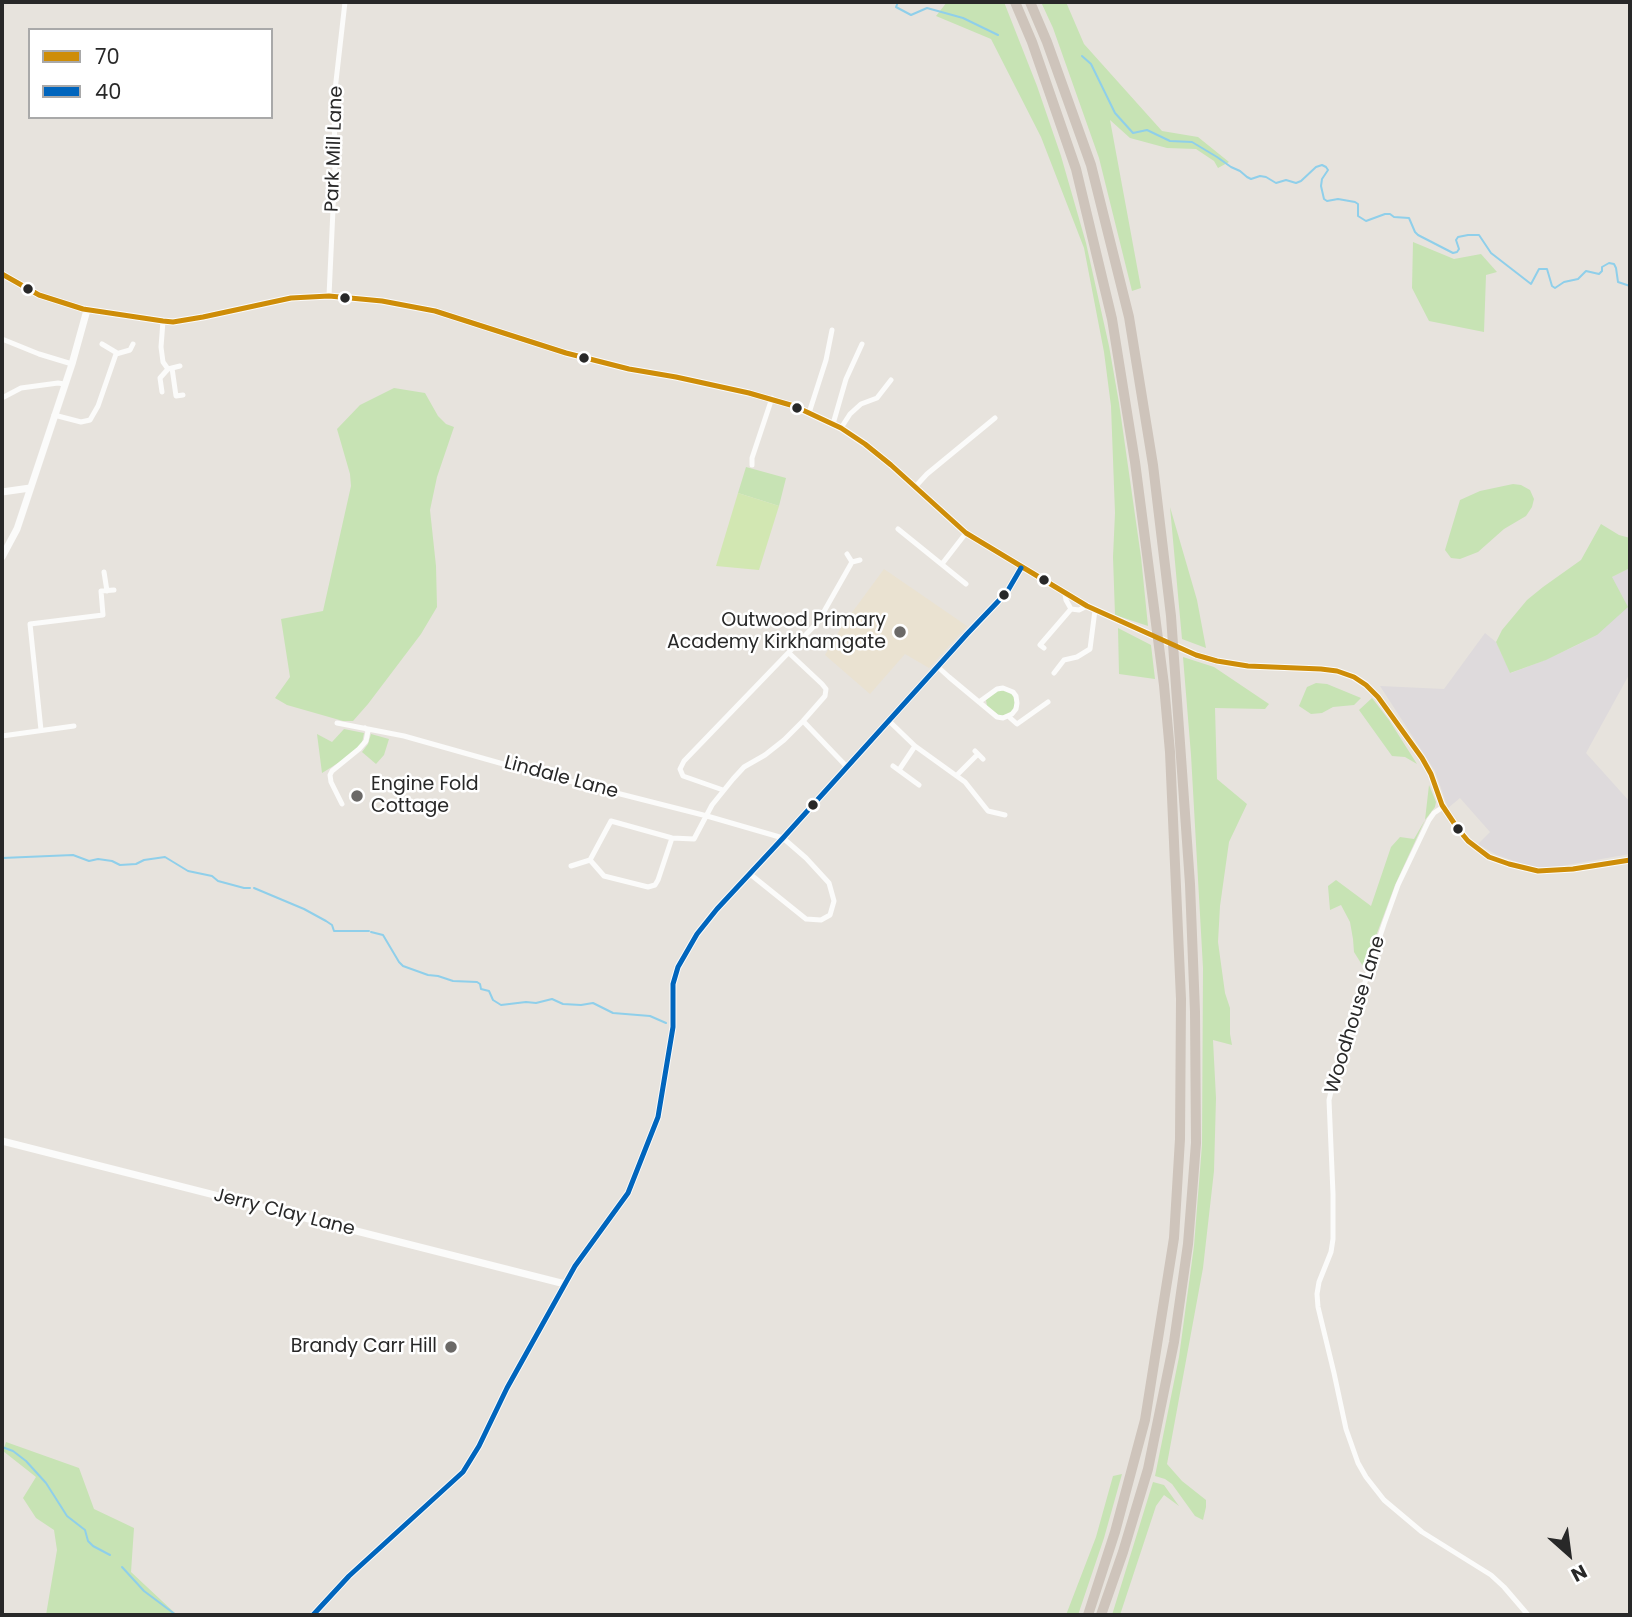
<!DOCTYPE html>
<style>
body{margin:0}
#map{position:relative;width:1632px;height:1617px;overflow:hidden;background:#e7e3dd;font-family:Poppins,sans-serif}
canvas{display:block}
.frame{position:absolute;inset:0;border:4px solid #282828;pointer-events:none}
.legend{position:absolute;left:28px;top:28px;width:245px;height:91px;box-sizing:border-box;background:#fff;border:2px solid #a9a9a9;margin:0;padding:9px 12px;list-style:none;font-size:21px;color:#282828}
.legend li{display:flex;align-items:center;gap:14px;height:35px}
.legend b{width:35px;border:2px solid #a9a9a9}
.north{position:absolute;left:1534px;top:1519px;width:70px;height:70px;-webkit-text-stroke:5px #fff;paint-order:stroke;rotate:152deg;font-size:19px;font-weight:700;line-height:28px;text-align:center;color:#282828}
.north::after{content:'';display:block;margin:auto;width:24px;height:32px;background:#282828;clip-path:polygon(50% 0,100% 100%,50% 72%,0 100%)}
</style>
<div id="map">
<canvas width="1632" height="1617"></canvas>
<div class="frame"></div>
<ul class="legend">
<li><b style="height:9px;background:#ce8d08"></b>70</li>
<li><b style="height:9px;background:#0065bd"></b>40</li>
</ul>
<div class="north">N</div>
</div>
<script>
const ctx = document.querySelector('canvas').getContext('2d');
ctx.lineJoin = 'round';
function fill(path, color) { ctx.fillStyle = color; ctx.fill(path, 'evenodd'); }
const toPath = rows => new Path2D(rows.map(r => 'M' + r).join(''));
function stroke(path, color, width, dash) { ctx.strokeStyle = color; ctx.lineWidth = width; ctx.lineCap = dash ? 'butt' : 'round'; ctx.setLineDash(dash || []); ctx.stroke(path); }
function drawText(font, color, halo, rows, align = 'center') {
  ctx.font = font + ' Poppins,sans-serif'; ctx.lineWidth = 5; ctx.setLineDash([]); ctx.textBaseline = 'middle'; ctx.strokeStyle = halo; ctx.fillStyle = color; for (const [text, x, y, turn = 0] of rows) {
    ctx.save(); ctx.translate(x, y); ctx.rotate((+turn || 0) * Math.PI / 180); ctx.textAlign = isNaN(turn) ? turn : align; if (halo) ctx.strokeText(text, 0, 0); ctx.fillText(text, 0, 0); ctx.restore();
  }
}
const industrial = toPath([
 [1630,568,1630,673,1586,753,1630,802,1630,854,1561,866,1538,868,1523,864,1497,855,1478,844,1490,832,1460,798,1448,808,1435,771,1380,686,1444,689,1485,633,1496,642,1511,673,1545,660,1575,646,1597,635,1612,577]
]);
const education = toPath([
 [884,569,967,626,929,668,905,654,870,694,825,655,842,626]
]);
const green = toPath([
 [947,2,1004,2,1037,86,1061,156,1086,243,1109,346,1119,403,1141,557,1148,626,1115,615,1113,557,1115,513,1111,406,1104,352,1084,248,1041,137,991,39,936,16],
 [1041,2,1066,2,1084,44,1162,131,1198,137,1229,162,1218,168,1214,161,1196,149,1167,148,1130,138,1110,120,1141,288,1132,291,1099,158,1053,28],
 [1413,242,1454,259,1481,254,1497,272,1486,275,1484,332,1429,321,1412,288],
 [394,388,425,393,438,416,446,424,454,427,437,477,430,510,436,566,437,607,421,634,368,704,353,721,343,721,287,705,275,698,290,677,281,619,323,611,351,486,350,474,337,429,360,405],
 [746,467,786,478,779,506,738,493],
 [1513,484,1521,485,1530,490,1534,499,1532,507,1526,516,1504,529,1478,552,1460,559,1451,558,1445,550,1460,500,1480,491],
 [1170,507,1197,600,1206,648,1182,639],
 [1601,524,1619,535,1630,538,1630,568,1612,577,1628,607,1597,635,1546,660,1510,673,1496,642,1502,630,1527,600,1543,587,1581,560],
 [1118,628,1151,645,1155,679,1119,674],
 [1183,657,1214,667,1269,704,1265,709,1215,708,1217,779,1247,804,1229,842,1220,906,1218,942,1225,993,1230,1008,1230,1034,1232,1045,1213,1040,1216,1098,1214,1171,1203,1268,1167,1464,1182,1481,1206,1500,1206,1507,1203,1520,1195,1516,1172,1484,1165,1479,1155,1476,1179,1357,1194,1246,1202,1145,1203,968,1191,755],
 [1316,683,1327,684,1361,698,1354,705,1333,707,1322,713,1311,714,1299,706,1307,687],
 [1005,690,1013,695,1015,702,1013,710,1009,714,1000,716,987,706,986,700,997,691],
 [1372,698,1389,720,1417,764,1405,757,1392,756,1359,710],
 [344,729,364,733,362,743,351,755,322,773,317,734,332,742],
 [371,734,389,739,384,755,376,764,362,752,368,744],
 [1429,785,1436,802,1435,807,1425,820,1395,885,1364,968,1354,952,1353,939,1350,922,1341,905,1330,910,1328,886,1336,880,1371,906,1391,847,1400,837,1414,839,1425,820],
 [6,1442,79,1468,94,1509,134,1528,131,1572,177,1615,46,1615,57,1550,54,1530,36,1518,23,1498,36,1477,3,1451],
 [1122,1474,1104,1538,1078,1615,1066,1615,1096,1537,1113,1476],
 [1153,1482,1164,1485,1179,1506,1164,1495,1156,1506,1120,1615,1112,1615]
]);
const pitch = toPath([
 [738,493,779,506,759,570,716,566]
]);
const stream = toPath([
 [898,2,896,7,911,15,927,8,963,18,998,35],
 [1082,56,1091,64,1115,113,1133,133,1147,130,1170,141,1192,142,1217,157,1231,167,1240,171,1247,177,1251,179,1260,176,1266,177,1276,183,1286,180,1296,183,1301,181,1316,167,1322,165,1326,167,1328,170,1322,179,1321,186,1324,199,1327,201,1338,199,1355,202,1358,204,1358,216,1366,221,1385,214,1390,214,1394,217,1409,218,1415,232,1418,235,1453,253,1457,252,1459,249,1456,240,1458,237,1468,235,1479,235,1491,253,1531,284,1539,269,1547,269,1552,286,1555,288,1564,282,1578,279,1586,271,1599,274,1602,271,1602,267,1609,263,1614,264,1616,268,1618,282,1630,286],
 [2,858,73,855,89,861,98,859,112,861,120,865,136,864,144,860,165,857,188,871,212,876,218,881,244,888,250,888],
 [254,888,304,909,326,921,332,925,334,931,369,931],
 [371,932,383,935,399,962,403,966,428,975,438,976,453,981,477,982,480,984,481,989,489,991,493,1000,501,1005,526,1002,536,1003,552,999,563,1004,581,1005,593,1003,613,1013,650,1016,666,1023],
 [2,1447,13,1451,26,1461,46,1483,67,1516,85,1530,88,1541,93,1546,110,1555],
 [122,1567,144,1591,176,1615]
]);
const minor = toPath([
 [329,296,335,166,334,99,345,2],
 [163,321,161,347,163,362,168,369,180,366],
 [2,339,39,354,72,364],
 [102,344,117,353],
 [172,368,176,396,183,395],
 [162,392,160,378,168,369],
 [2,398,21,388,58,383,64,384],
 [809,413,826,360,832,330],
 [54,415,81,422,90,420,98,406,116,354,130,350,133,344],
 [833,424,846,379,862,344],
 [841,428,850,414,861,404,877,398,891,380],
 [752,465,752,458,772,398],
 [915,487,927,474,995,418],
 [898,529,966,584],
 [847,554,852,562,860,560],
 [942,564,966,533],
 [104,572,107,591],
 [1065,594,1066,600,1071,609,1079,610,1087,606],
 [1044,648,1040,645,1071,609],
 [938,667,949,677,997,717,1003,718,1012,714,1016,709,1017,703,1016,696,1013,692,1003,688,997,689,979,702],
 [1054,673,1064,660,1077,657,1090,649,1095,610],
 [1008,716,1017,724,1048,702],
 [803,721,847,767],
 [889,721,915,746,965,782,988,811,1005,815],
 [337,723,404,736,514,767,707,816,783,838,806,858,829,883,834,901,830,915,821,920,806,919,750,874],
 [41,730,30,624,103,615,101,591,114,590],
 [2,736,74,726],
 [975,751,983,759],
 [893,766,919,785],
 [899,770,915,746],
 [957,775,978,754],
 [723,790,683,776,680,769,684,761,818,622,852,562],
 [342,804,331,782,330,775,332,771,359,749,366,741,368,731,365,728],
 [1443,807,1434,813,1429,820,1398,885,1384,924,1336,1071,1329,1100,1333,1194,1333,1239,1331,1252,1319,1282,1317,1294,1318,1307,1334,1373,1346,1429,1358,1463,1366,1477,1384,1500,1422,1532,1491,1575,1504,1587,1528,1615],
 [672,838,658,880,655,885,648,887,604,876,590,860,611,821,672,838,694,839,712,805,733,779,744,767,765,755,784,740,803,721,825,696,826,689,822,684,789,653],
 [571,866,590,860]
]);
const tertiary = toPath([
 [2,274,39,295,83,309,163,321,173,322,203,317,291,298,329,296,382,301,435,311,566,353,629,369,676,377,749,393,794,406,841,428,865,444,891,465,966,533,1087,606,1196,655,1217,661,1248,666,1321,669,1337,671,1354,677,1366,685,1378,697,1422,758,1431,774,1442,805,1458,829,1468,841,1489,857,1509,864,1538,871,1573,869,1630,860],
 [2,492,30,488],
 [2,557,17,529,72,364,87,310],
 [2,1141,565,1284],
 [313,1615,349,1576,463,1472,479,1446,507,1388,575,1266,628,1193,658,1117,673,1027,673,984,678,967,697,934,717,909,783,838,967,634,1007,592,1021,568]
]);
const motorway = toPath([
 [1015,2,1032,42,1076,169,1112,319,1135,462,1164,685,1170,752,1181,999,1180,1139,1174,1238,1145,1420,1115,1532,1088,1615],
 [1030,2,1047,42,1091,165,1129,317,1153,465,1171,616,1190,884,1195,1012,1196,1143,1188,1244,1174,1342,1148,1469,1123,1552,1101,1615]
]);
const bus1 = toPath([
 [2,274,39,295,83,309,163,321,173,322,203,317,291,298,329,296,382,301,435,311,566,353,629,369,676,377,749,393,794,406,841,428,865,444,891,465,966,533,1087,606,1196,655,1217,661,1248,666,1321,669,1337,671,1354,677,1366,685,1378,697,1422,758,1431,774,1442,805,1458,829,1468,841,1489,857,1509,864,1538,871,1573,869,1630,860]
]);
const bus2 = toPath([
 [313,1615,349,1576,463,1472,479,1446,507,1388,575,1266,628,1193,658,1117,673,1027,673,984,678,967,697,934,717,909,783,838,967,634,1007,592,1021,568]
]);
const markers = [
 [28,289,6,"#282828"],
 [345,298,6,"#282828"],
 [584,358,6,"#282828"],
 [797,408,6,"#282828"],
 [1044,580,6,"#282828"],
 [1004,595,6,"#282828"],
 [900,632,7,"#6b6967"],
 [357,796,7,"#6b6967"],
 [813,805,6,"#282828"],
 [1458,829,6,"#282828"],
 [451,1347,7,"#6b6967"]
];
const streetNames = [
 ["Park Mill Lane",335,149,-88],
 ["Lindale Lane",561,778,15],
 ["Woodhouse Lane",1356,1015,-73],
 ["Jerry Clay Lane",284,1213,14]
];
const poiNames = [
 ["Outwood Primary",886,621],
 ["Academy Kirkhamgate",886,643],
 ["Engine Fold",371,785,"left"],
 ["Cottage",371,807,"left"],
 ["Brandy Carr Hill",437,1347]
];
fill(industrial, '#dedadc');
fill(education, '#eae2d1');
fill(green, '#c7e3b4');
fill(pitch, '#d2e7b2');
stroke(stream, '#8fcfea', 2);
stroke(minor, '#fbfbfa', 5);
stroke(tertiary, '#fbfbfa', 7);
stroke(motorway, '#cec4bb', 10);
stroke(bus1, '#ce8d08', 5);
stroke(bus2, '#0065bd', 5);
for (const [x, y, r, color] of markers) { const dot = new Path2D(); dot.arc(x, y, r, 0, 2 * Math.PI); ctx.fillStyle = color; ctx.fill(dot); stroke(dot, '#fff', 2.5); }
drawText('19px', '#282828', '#fff', streetNames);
drawText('19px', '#282828', '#fff', poiNames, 'right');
</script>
